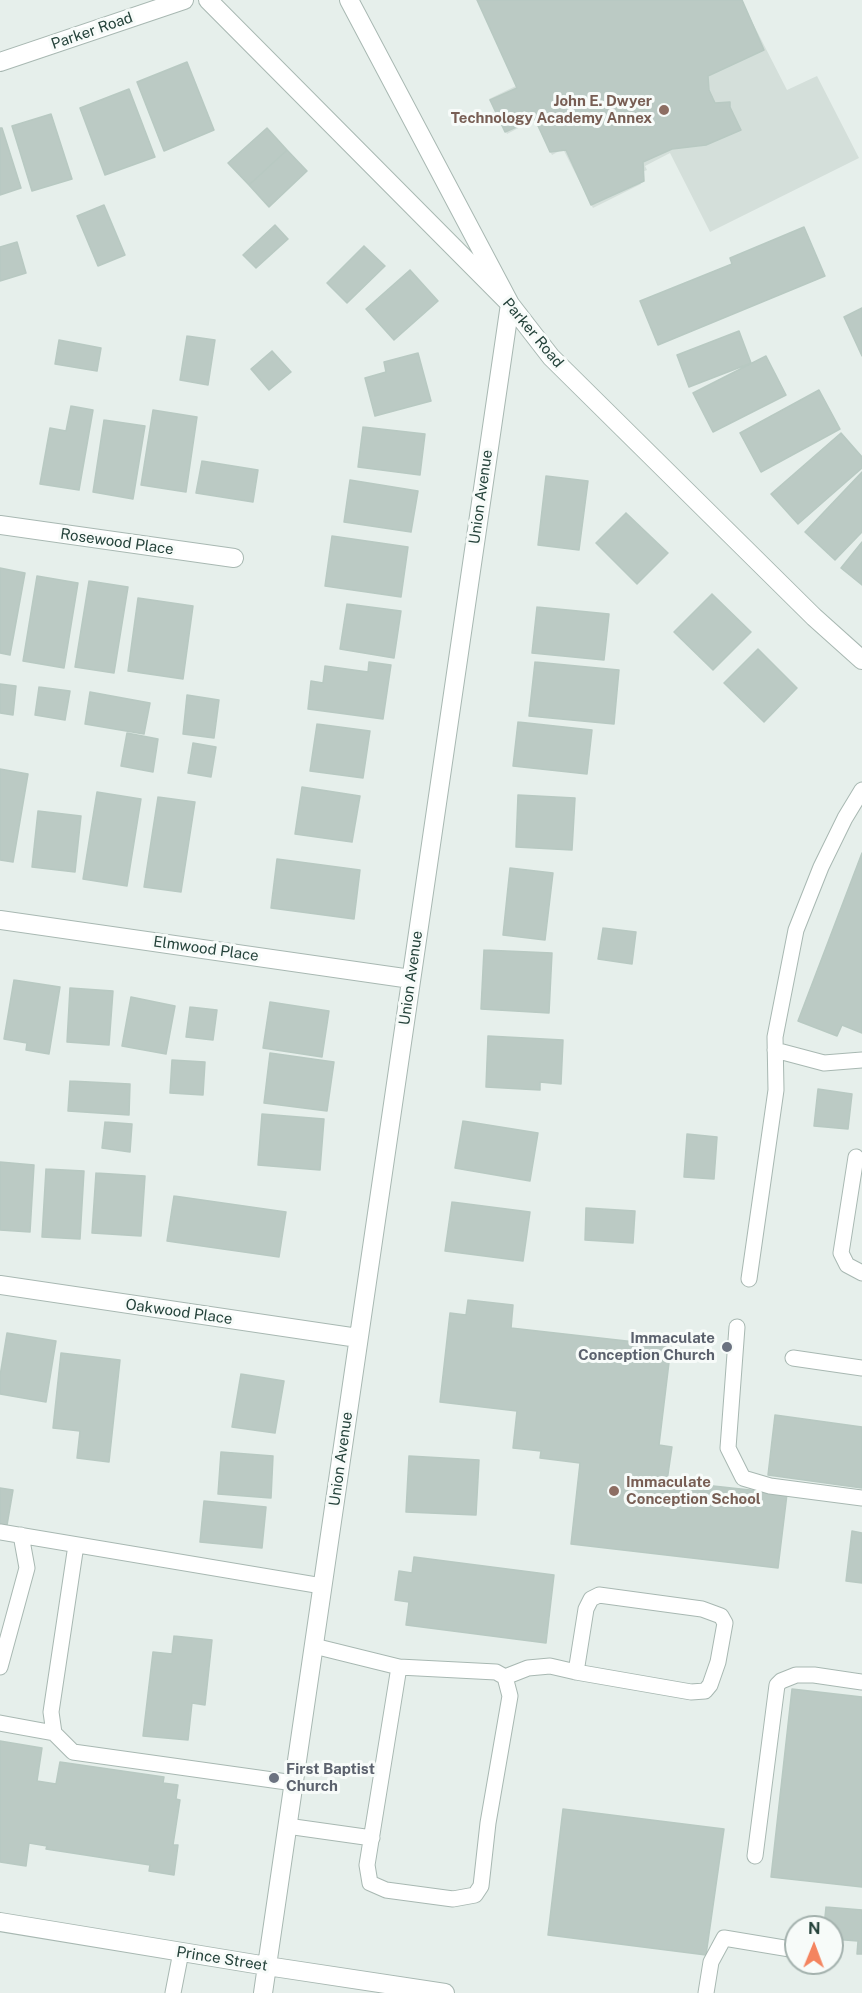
<!DOCTYPE html>
<style>
body{margin:0}
#map{position:relative;width:862px;height:1993px;overflow:hidden;background:#e6efeb;font-family:"Public Sans",sans-serif}
canvas{display:block}
.north{position:absolute;left:784px;top:1915px;width:60px;height:60px;box-sizing:border-box;background:#f7fbf9;border:2px solid #a3b1ad;border-radius:50%;rotate:1deg;font-size:16px;font-weight:700;line-height:24px;text-align:center;color:#24423a}
.north::after{content:'';display:block;margin:auto;width:21px;height:27px;background:#f4845f;clip-path:polygon(50% 0,100% 100%,50% 72%,0 100%)}
</style>
<div id="map">
<canvas width="862" height="1993"></canvas>
<div class="north">N</div>
</div>
<script>
const ctx = document.querySelector('canvas').getContext('2d');
ctx.lineJoin = 'round';
function fill(path, color) { ctx.fillStyle = color; ctx.fill(path, 'evenodd'); }
const toPath = rows => new Path2D(rows.map(r => 'M' + r).join(''));
function stroke(path, color, width, dash) { ctx.strokeStyle = color; ctx.lineWidth = width; ctx.lineCap = dash ? 'butt' : 'round'; ctx.setLineDash(dash || []); ctx.stroke(path); }
function drawText(font, color, halo, rows, align = 'center') {
  ctx.font = font + ' "Public Sans",sans-serif'; ctx.lineWidth = 6; ctx.setLineDash([]); ctx.textBaseline = 'middle'; ctx.strokeStyle = halo; ctx.fillStyle = color; for (const [text, x, y, turn = 0] of rows) {
    ctx.save(); ctx.translate(x, y); ctx.rotate((+turn || 0) * Math.PI / 180); ctx.textAlign = isNaN(turn) ? turn : align; if (halo) ctx.strokeText(text, 0, 0); ctx.fillText(text, 0, 0); ctx.restore();
  }
}
const built = toPath([
 [741,0,787,90,817,76,859,158,710,232,670,153,645,166,647,170,637,174,641,184,593,208,563,149,552,155,534,120,507,134,489,99,522,83]
]);
const building = toPath([
 [477,0,742,0,764,50,708,76,709,90,715,103,730,102,730,107,741,130,706,145,672,149,643,162,644,181,591,205,566,150,550,152,535,119,505,132,490,100,517,88,477,0],
 [187,62,214,130,164,151,137,82,187,62],
 [129,89,155,157,105,175,80,108,129,89],
 [51,114,72,179,32,191,12,126,51,114],
 [0,128,2,128,21,188,0,195,0,128],
 [267,128,287,150,249,185,228,163,267,128],
 [287,150,307,171,269,207,249,185,287,150],
 [104,205,125,255,98,266,77,216,104,205],
 [275,225,288,239,256,268,243,255,275,225],
 [804,227,825,276,658,345,640,301,732,264,730,258,804,227],
 [17,242,26,273,0,281,0,247,17,242],
 [364,246,385,266,347,303,327,283,364,246],
 [410,270,438,301,394,340,366,309,410,270],
 [862,308,862,356,844,317,862,308],
 [739,331,751,363,689,387,677,355,739,331],
 [187,336,215,340,208,385,180,380,187,336],
 [59,340,101,348,97,371,55,364,59,340],
 [272,351,291,372,269,390,251,369,272,351],
 [418,353,431,401,375,416,365,378,386,372,384,362,418,353],
 [766,356,786,395,713,432,693,393,766,356],
 [819,390,840,429,761,472,740,433,819,390],
 [71,406,93,410,79,490,40,484,50,428,66,431,71,406],
 [153,410,197,417,186,492,141,485,153,410],
 [104,420,145,426,133,499,93,492,104,420],
 [363,427,425,434,420,475,358,467,363,427],
 [841,433,862,457,862,468,798,524,771,494,841,433],
 [202,461,258,470,253,502,196,493,202,461],
 [862,472,862,532,835,560,805,532,862,472],
 [546,476,588,481,579,550,538,545,546,476],
 [350,480,418,491,411,532,344,522,350,480],
 [626,513,668,553,637,584,596,543,626,513],
 [332,536,408,547,401,597,325,586,332,536],
 [862,542,862,585,841,568,862,542],
 [0,568,25,573,10,655,0,653,0,568],
 [37,576,78,583,64,668,23,661,37,576],
 [89,581,128,587,114,673,75,667,89,581],
 [712,594,751,632,713,670,674,632,712,594],
 [138,598,193,606,183,679,128,671,138,598],
 [347,604,401,611,394,658,340,649,347,604],
 [537,607,609,614,604,660,532,653,537,607],
 [758,649,797,688,764,722,724,683,758,649],
 [369,662,391,665,383,719,308,709,311,681,323,683,325,666,368,672,369,662],
 [535,662,619,670,614,724,529,716,535,662],
 [0,684,16,686,13,715,0,713,0,684],
 [39,687,70,691,65,720,35,715,39,687],
 [90,692,150,703,144,734,85,724,90,692],
 [187,695,219,700,214,738,183,734,187,695],
 [518,722,592,730,587,774,513,766,518,722],
 [317,724,370,731,363,778,310,771,317,724],
 [127,733,158,739,153,772,121,766,127,733],
 [193,743,216,747,211,777,188,773,193,743],
 [0,769,28,774,13,862,0,860,0,769],
 [302,787,360,796,352,842,295,834,302,787],
 [97,792,141,799,127,886,83,879,97,792],
 [518,795,575,798,572,850,516,847,518,795],
 [158,797,195,802,181,892,144,887,158,797],
 [38,811,81,816,75,872,32,867,38,811],
 [862,853,862,1033,842,1025,837,1036,798,1021,862,853],
 [277,859,360,870,354,919,271,908,277,859],
 [510,868,553,873,545,940,503,935,510,868],
 [603,928,636,932,632,964,598,959,603,928],
 [484,950,552,953,549,1013,481,1009,484,950],
 [14,980,60,987,49,1054,26,1050,27,1043,4,1039,14,980],
 [70,988,113,991,109,1045,67,1042,70,988],
 [131,997,175,1006,166,1054,122,1046,131,997],
 [270,1002,329,1011,322,1057,263,1048,270,1002],
 [190,1007,217,1010,213,1040,186,1037,190,1007],
 [488,1036,563,1040,561,1084,540,1082,540,1090,486,1087,488,1036],
 [270,1053,334,1062,327,1111,264,1103,270,1053],
 [172,1060,205,1062,203,1095,170,1093,172,1060],
 [70,1081,130,1084,129,1115,68,1111,70,1081],
 [818,1089,852,1094,848,1129,814,1126,818,1089],
 [262,1114,324,1119,320,1170,258,1165,262,1114],
 [463,1121,538,1133,530,1181,455,1168,463,1121],
 [105,1122,132,1124,130,1152,102,1148,105,1122],
 [687,1134,717,1137,714,1179,684,1177,687,1134],
 [0,1162,34,1165,30,1232,0,1230,0,1162],
 [46,1169,84,1171,80,1239,42,1237,46,1169],
 [96,1173,145,1176,141,1236,92,1233,96,1173],
 [174,1196,286,1212,279,1257,167,1241,174,1196],
 [452,1202,530,1212,523,1261,445,1251,452,1202],
 [586,1208,635,1211,633,1243,585,1240,586,1208],
 [468,1300,513,1305,511,1328,671,1346,659,1445,672,1447,667,1481,787,1494,778,1568,571,1544,580,1463,540,1458,541,1451,513,1448,517,1411,440,1402,450,1313,466,1315,468,1300],
 [7,1333,56,1341,46,1402,0,1394,0,1376,7,1333],
 [61,1353,120,1360,109,1462,77,1458,80,1431,53,1428,61,1353],
 [241,1374,284,1381,275,1433,232,1427,241,1374],
 [775,1415,862,1427,862,1488,768,1475,775,1415],
 [221,1452,273,1456,271,1498,218,1494,221,1452],
 [409,1456,479,1460,476,1515,406,1512,409,1456],
 [0,1488,13,1490,7,1525,0,1524,0,1488],
 [204,1501,266,1507,262,1548,200,1542,204,1501],
 [852,1531,862,1533,862,1583,846,1581,852,1531],
 [414,1557,554,1575,546,1643,406,1625,409,1602,395,1600,399,1571,412,1573,414,1557],
 [174,1636,212,1640,205,1705,192,1703,188,1740,143,1736,153,1652,172,1654,174,1636],
 [792,1689,862,1697,862,1887,771,1877,792,1689],
 [0,1741,42,1748,37,1781,56,1784,60,1762,164,1777,163,1783,178,1785,176,1799,180,1800,173,1845,178,1845,174,1875,149,1871,150,1865,46,1849,47,1846,29,1843,26,1866,0,1862,0,1741],
 [563,1809,724,1829,706,1955,548,1935,563,1809],
 [826,1907,862,1910,862,1954,857,1954,858,1941,832,1939,832,1927,824,1927,826,1907]
]);
const lane = toPath([
 [775,1050,824,1063,862,1060],
 [856,1157,841,1253,847,1265,862,1273],
 [749,1279,776,1090,775,1037,796,930,821,867,845,818,862,790],
 [737,1327,728,1448,743,1478,770,1486,862,1498],
 [793,1358,862,1368],
 [0,1532,322,1586],
 [76,1545,51,1712,54,1733,73,1752,294,1783],
 [314,1646,399,1667,496,1672,505,1677,510,1696,488,1823,481,1886,475,1895,453,1899,386,1890,370,1883,367,1865,399,1667],
 [0,1667,27,1568,21,1535],
 [505,1677,528,1668,550,1666,576,1672,691,1692,705,1691,710,1685,718,1662,725,1623,721,1616,702,1609,599,1595,591,1599,586,1609,576,1672],
 [0,1723,54,1733],
 [287,1826,372,1838],
 [755,1856,777,1685,781,1681,796,1675,814,1675,862,1682],
 [173,1993,181,1952],
 [706,1993,711,1962,724,1938,796,1950]
]);
const street = toPath([
 [208,0,510,304,551,357,814,617,862,660],
 [0,62,184,0],
 [0,525,234,558],
 [0,920,411,979],
 [0,1285,358,1338],
 [0,1922,267,1966,445,1993],
 [263,1993,510,304,349,0]
]);
const markers = [
 [664,110,6,"#8d6e63"],
 [727,1347,6,"#6b7280"],
 [614,1491,6,"#8d6e63"],
 [274,1778,6,"#6b7280"]
];
const streetNames = [
 ["Parker Road",92,31,-19],
 ["Parker Road",533,333,50],
 ["Union Avenue",481,497,-82],
 ["Rosewood Place",117,542,8],
 ["Elmwood Place",206,949,8],
 ["Union Avenue",411,978,-82],
 ["Oakwood Place",179,1312,8],
 ["Union Avenue",341,1459,-82],
 ["Prince Street",222,1959,9]
];
const educationNames = [
 ["John E. Dwyer",652,101],
 ["Technology Academy Annex",652,118],
 ["Immaculate",626,1482,"left"],
 ["Conception School",626,1499,"left"]
];
const worshipNames = [
 ["Immaculate",715,1338],
 ["Conception Church",715,1355],
 ["First Baptist",286,1769,"left"],
 ["Church",286,1786,"left"]
];
fill(built, '#d4dfda');
fill(building, '#bbcac4');
stroke(building, '#b8c9c2', 1.5);
stroke(lane, '#a8b8b2', 17);
stroke(street, '#a8b8b2', 20);
stroke(lane, '#fff', 15);
stroke(street, '#fff', 18);
for (const [x, y, r, color] of markers) { const dot = new Path2D(); dot.arc(x, y, r, 0, 2 * Math.PI); ctx.fillStyle = color; ctx.fill(dot); stroke(dot, '#f7fbf9', 2); }
drawText('15px', '#24423a', '#f7fbf9', streetNames);
drawText('bold 15px', '#785e54', '#f7fbf9', educationNames, 'right');
drawText('bold 15px', '#5b616d', '#f7fbf9', worshipNames, 'right');
</script>
